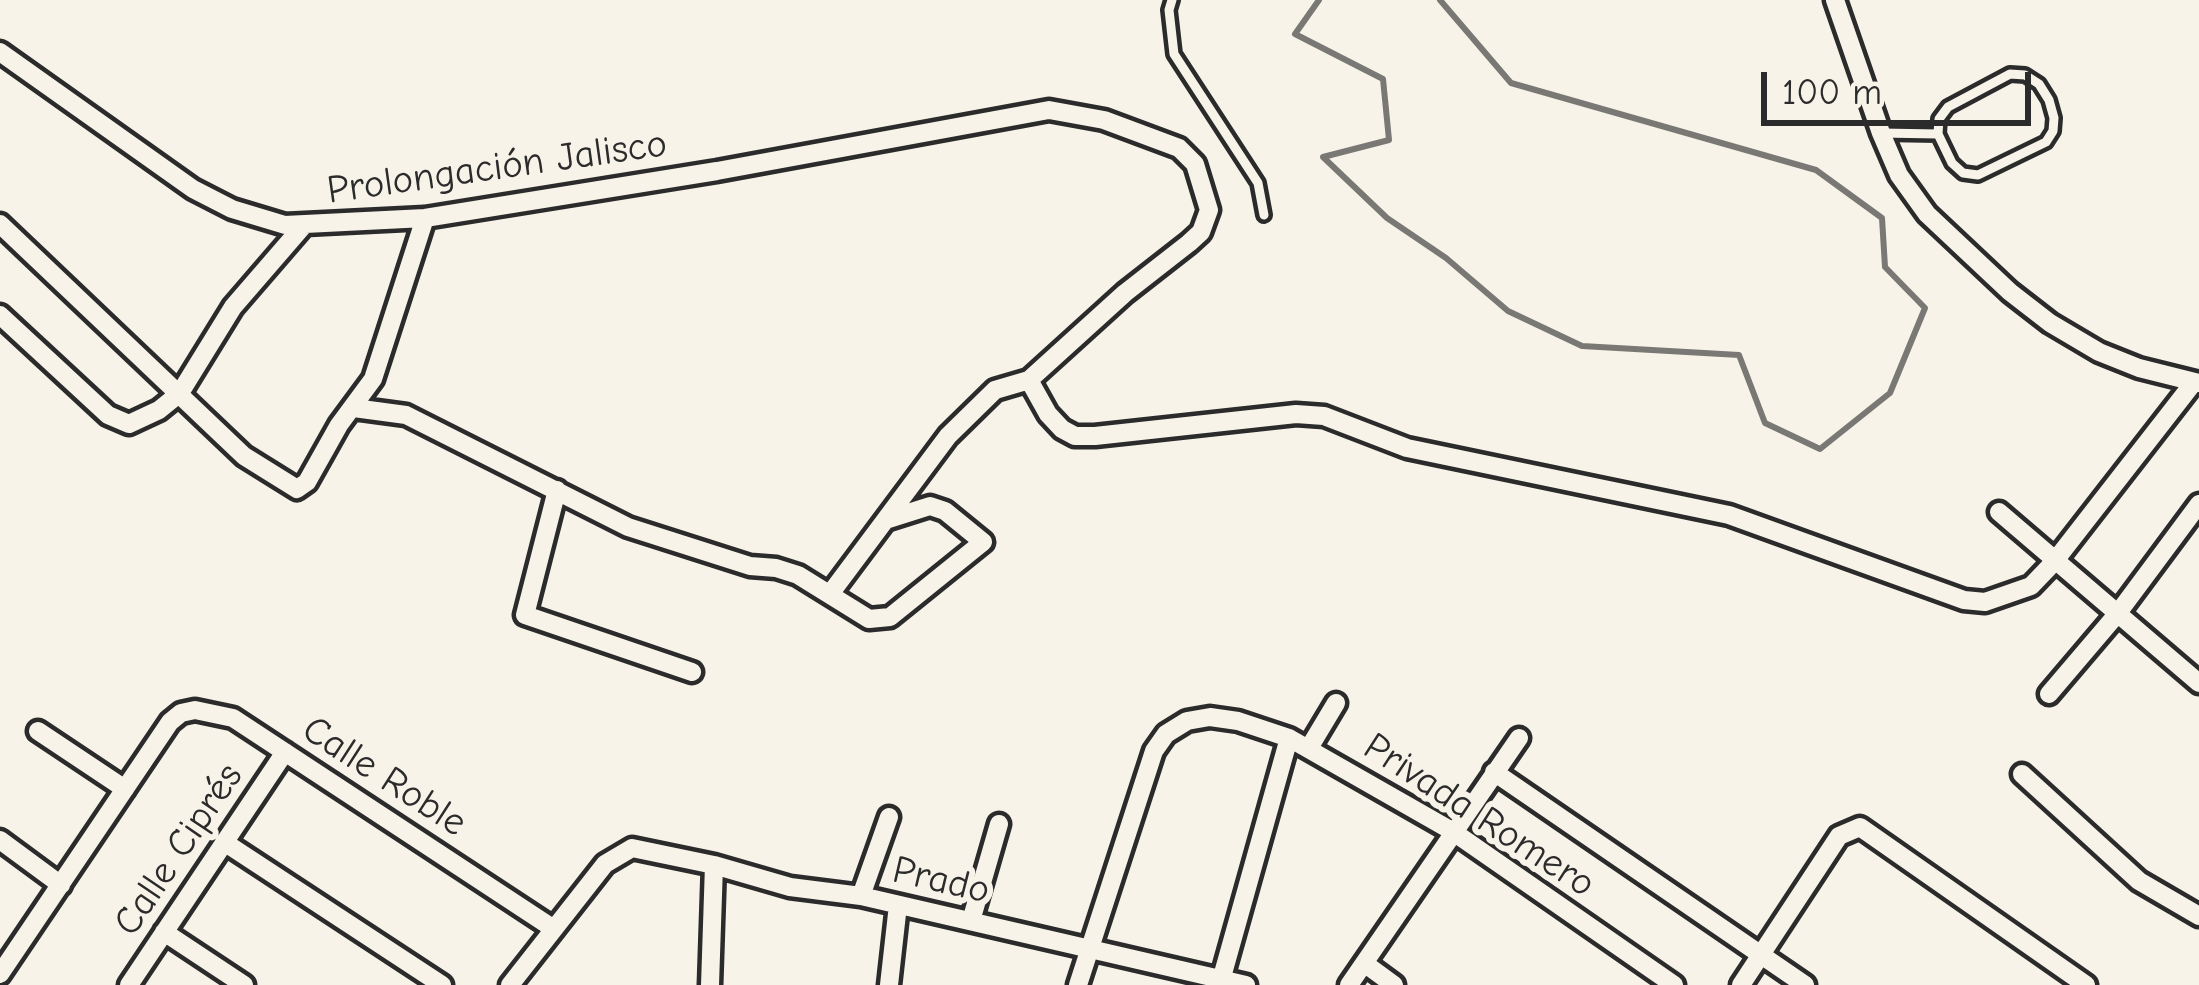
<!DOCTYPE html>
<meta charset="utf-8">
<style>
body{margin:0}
#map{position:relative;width:2199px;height:985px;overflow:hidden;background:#f7f3e8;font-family:"Comic Neue",sans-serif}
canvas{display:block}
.scale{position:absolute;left:1761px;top:72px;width:270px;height:54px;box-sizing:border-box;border:6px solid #2b2b2b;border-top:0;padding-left:15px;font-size:36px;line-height:42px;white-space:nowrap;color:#2b2b2b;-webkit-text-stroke:9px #f7f3e8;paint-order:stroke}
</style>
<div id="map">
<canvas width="2199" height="985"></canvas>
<div class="scale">100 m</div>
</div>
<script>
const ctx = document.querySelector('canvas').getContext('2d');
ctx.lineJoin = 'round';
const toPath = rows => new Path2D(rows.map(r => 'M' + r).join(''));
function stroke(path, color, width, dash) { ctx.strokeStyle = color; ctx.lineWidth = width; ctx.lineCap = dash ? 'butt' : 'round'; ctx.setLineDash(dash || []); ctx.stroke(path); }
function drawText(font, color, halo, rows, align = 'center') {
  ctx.font = font + ' "Comic Neue",sans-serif'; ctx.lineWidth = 12; ctx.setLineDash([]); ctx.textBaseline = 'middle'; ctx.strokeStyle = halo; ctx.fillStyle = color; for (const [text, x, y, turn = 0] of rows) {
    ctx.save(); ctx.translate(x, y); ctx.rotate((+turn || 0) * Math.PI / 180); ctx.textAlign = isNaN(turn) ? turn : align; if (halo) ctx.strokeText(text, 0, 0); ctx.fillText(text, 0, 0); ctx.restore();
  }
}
const stream = toPath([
 [1319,0,1295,34,1383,79,1389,140,1323,157,1387,218,1446,258,1508,311,1582,346,1739,355,1765,423,1820,449,1890,393,1925,308,1885,267,1882,218,1816,170,1511,83,1440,0]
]);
const lane = toPath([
 [1172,0,1169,10,1174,54,1258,183,1264,215],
 [1881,133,1938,134,1952,163,1963,173,1978,175,2046,142,2053,131,2054,118,2049,100,2039,84,2025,75,2010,74,1948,107,1939,119,1938,134]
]);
const street = toPath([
 [1835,0,1881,133,1899,175,1927,214,2010,292,2050,323,2099,352,2139,368,2199,383],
 [0,52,193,189,232,209,285,225,425,218,717,171,1049,110,1104,120,1179,148,1195,164,1209,210,1201,232,1189,243,1125,293,1029,380,1048,414,1062,429,1075,436,1095,436,1296,414,1324,416,1407,448,1729,515,1964,600,1985,602,2031,586,2054,562,2194,382],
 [0,224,244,456,297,489,307,482,339,425,373,379,425,218],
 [0,315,108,415,129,424,159,410,180,393,233,307,303,226],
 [354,408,406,415,628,527,750,566,776,568,798,575,869,619,890,617,983,542,945,511,930,506,889,519],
 [557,490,525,615,692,672],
 [1999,512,2199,683],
 [830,594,948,436,995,390,1029,380],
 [2049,694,2118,613,2199,504],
 [38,731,125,789],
 [1309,748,1336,703],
 [1494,772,1805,985],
 [2022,774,2139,881,2199,916],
 [0,840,61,885],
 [224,842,442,985],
 [861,896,889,817],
 [971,921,999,824],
 [164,932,244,985],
 [1364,963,1394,985],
 [0,974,170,722,181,713,195,710,233,718,554,929],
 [1222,977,1289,738],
 [129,985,285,752],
 [510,985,605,864,632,848,714,865,790,887,861,896,1246,985],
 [710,985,714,865],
 [889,985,898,905],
 [1078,985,1154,751,1166,734,1187,721,1210,717,1238,721,1289,738,1452,831,1674,985],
 [1349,985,1519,738],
 [1741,985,1839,836,1860,827,2086,985]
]);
const streetNames = [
 ["Prolongación Jalisco",497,168,-8],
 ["Calle Roble",384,777,33],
 ["Privada Romero",1479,816,33],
 ["Calle Ciprés",179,850,-56],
 ["Prado",941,881,13]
];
stroke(stream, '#7a7874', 6);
stroke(lane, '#2b2b2b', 18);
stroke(street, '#2b2b2b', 27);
stroke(lane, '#f7f3e8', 9);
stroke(street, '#f7f3e8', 18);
drawText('39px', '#2b2b2b', '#f7f3e8', streetNames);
</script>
